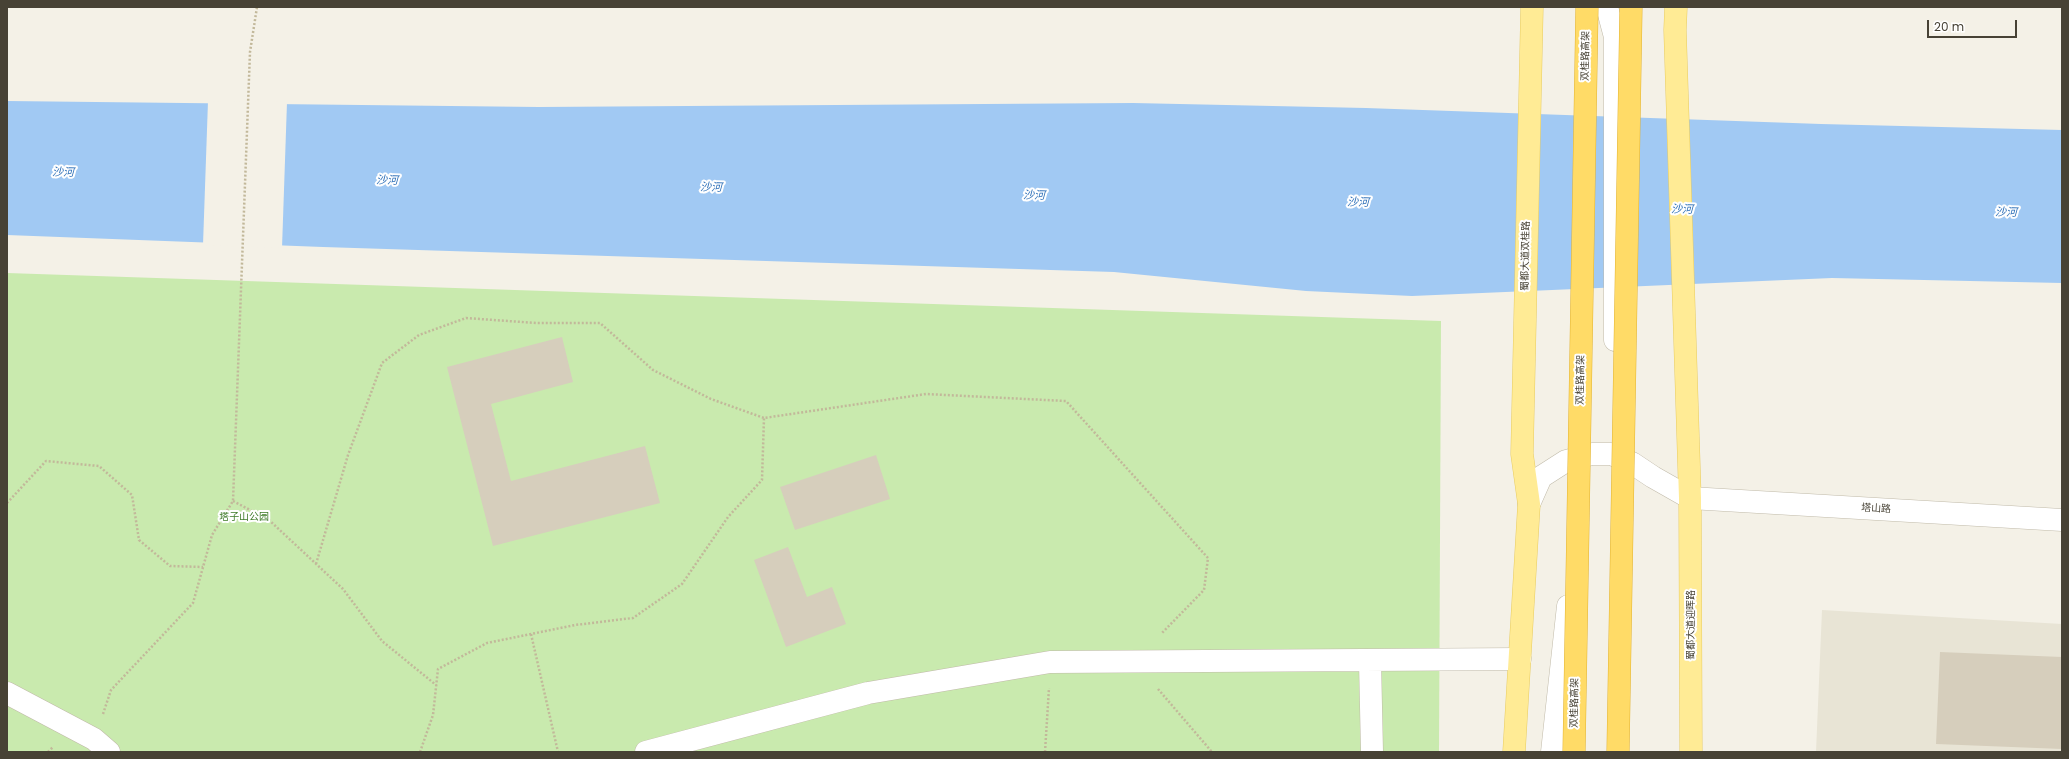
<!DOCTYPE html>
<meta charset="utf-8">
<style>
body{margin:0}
#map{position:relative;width:2069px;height:759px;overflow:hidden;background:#f4f1e7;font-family:Poppins,sans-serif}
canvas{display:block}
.frame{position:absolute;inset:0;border:8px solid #474235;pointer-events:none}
.scale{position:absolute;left:1927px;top:20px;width:90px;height:18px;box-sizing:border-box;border:2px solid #474235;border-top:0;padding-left:5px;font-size:12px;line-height:14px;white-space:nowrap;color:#474235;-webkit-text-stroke:3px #fff;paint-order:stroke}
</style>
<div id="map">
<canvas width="2069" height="759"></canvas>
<div class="frame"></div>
<div class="scale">20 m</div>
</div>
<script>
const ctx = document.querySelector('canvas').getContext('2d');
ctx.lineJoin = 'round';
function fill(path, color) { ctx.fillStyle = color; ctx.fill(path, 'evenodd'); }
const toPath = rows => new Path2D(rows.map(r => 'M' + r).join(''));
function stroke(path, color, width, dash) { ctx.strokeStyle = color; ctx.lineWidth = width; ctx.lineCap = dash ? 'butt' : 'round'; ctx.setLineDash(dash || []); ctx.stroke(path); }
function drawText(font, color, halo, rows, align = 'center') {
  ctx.font = font + ' Poppins,"Noto Sans SC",sans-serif'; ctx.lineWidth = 4; ctx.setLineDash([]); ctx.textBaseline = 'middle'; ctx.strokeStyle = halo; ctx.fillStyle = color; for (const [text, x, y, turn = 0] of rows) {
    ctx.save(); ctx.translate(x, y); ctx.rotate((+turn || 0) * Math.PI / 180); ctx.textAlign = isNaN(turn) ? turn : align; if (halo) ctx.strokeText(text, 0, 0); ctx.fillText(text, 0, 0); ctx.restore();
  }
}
const residential = toPath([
 [1822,610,2062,624,2062,752,1816,752]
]);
const green = toPath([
 [7,273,1441,321,1439,752,7,752]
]);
const water = toPath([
 [7,101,539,107,1133,103,1366,108,1821,124,2062,130,2062,283,1832,278,1412,296,1306,291,1114,272,323,247,7,235]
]);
const pier = toPath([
 [208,101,287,102,282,248,203,245]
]);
const building = toPath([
 [562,337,573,382,491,404,511,481,645,446,660,503,493,546,447,367],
 [876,455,890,499,795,530,780,487],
 [788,547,807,597,832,587,846,624,786,647,754,560],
 [1940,652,2062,657,2062,749,1936,744]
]);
const path = toPath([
 [233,501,269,520,343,589,382,641,436,685],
 [7,503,46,461,99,466,132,495,139,540,170,566,203,567],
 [316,564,348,455,382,363,419,335,466,318,536,323,600,323,653,370,711,399,764,418],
 [531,634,558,752],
 [1158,689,1212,752],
 [103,714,111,690,193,603,212,535,233,501,250,52,257,7],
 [48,752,53,747],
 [420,752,433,715,438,669,487,643,575,625,633,618,682,584,728,517,762,480,764,418,926,394,1066,401,1208,558,1204,590,1161,634],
 [1045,752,1049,688]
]);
const minor = toPath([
 [1607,7,1615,37,1615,340],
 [1529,504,1541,477,1566,461,1592,454,1611,454,1632,463,1653,477,1690,498,2062,520],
 [1370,661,1372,752],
 [7,693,94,739,109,752],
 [646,752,868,693,1050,662,1520,659],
 [1552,752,1568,606]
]);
const major = toPath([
 [1676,7,1675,30,1690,498,1691,752],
 [1514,752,1529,504,1522,454,1532,7]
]);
const highwayBridge = toPath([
 [1574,752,1587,7],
 [1618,752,1631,7]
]);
const streetNames = [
 ["双桂路高架",1586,56,-89],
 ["蜀都大道双桂路",1526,256,-89],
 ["双桂路高架",1581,380,-89],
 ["塔山路",1876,509,3],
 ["蜀都大道迎晖路",1691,625,-90],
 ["双桂路高架",1575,703,-89]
];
const parkNames = [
 ["塔子山公园",244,517]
];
const waterNames = [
 ["沙河",63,173,1],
 ["沙河",387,181,1],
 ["沙河",711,188,1],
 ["沙河",1034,196,1],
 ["沙河",1358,203,1],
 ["沙河",1682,210,1],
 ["沙河",2006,213,1]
];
fill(residential, '#e8e4d5');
fill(green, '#c9eaae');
fill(water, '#a1c9f3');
fill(pier, '#f4f1e7');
fill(building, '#d6cebc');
stroke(minor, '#c0baa9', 23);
stroke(major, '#e8cc61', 23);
stroke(path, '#c2b89a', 2.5, [2, 2]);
stroke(minor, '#fff', 22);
stroke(major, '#ffeb95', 22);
stroke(highwayBridge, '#e2b332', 23, []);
stroke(highwayBridge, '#ffdb67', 22);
drawText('10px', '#474235', '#fff', streetNames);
drawText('10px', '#3e7b27', '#fff', parkNames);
drawText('italic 11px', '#2b6eb7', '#fff', waterNames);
</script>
